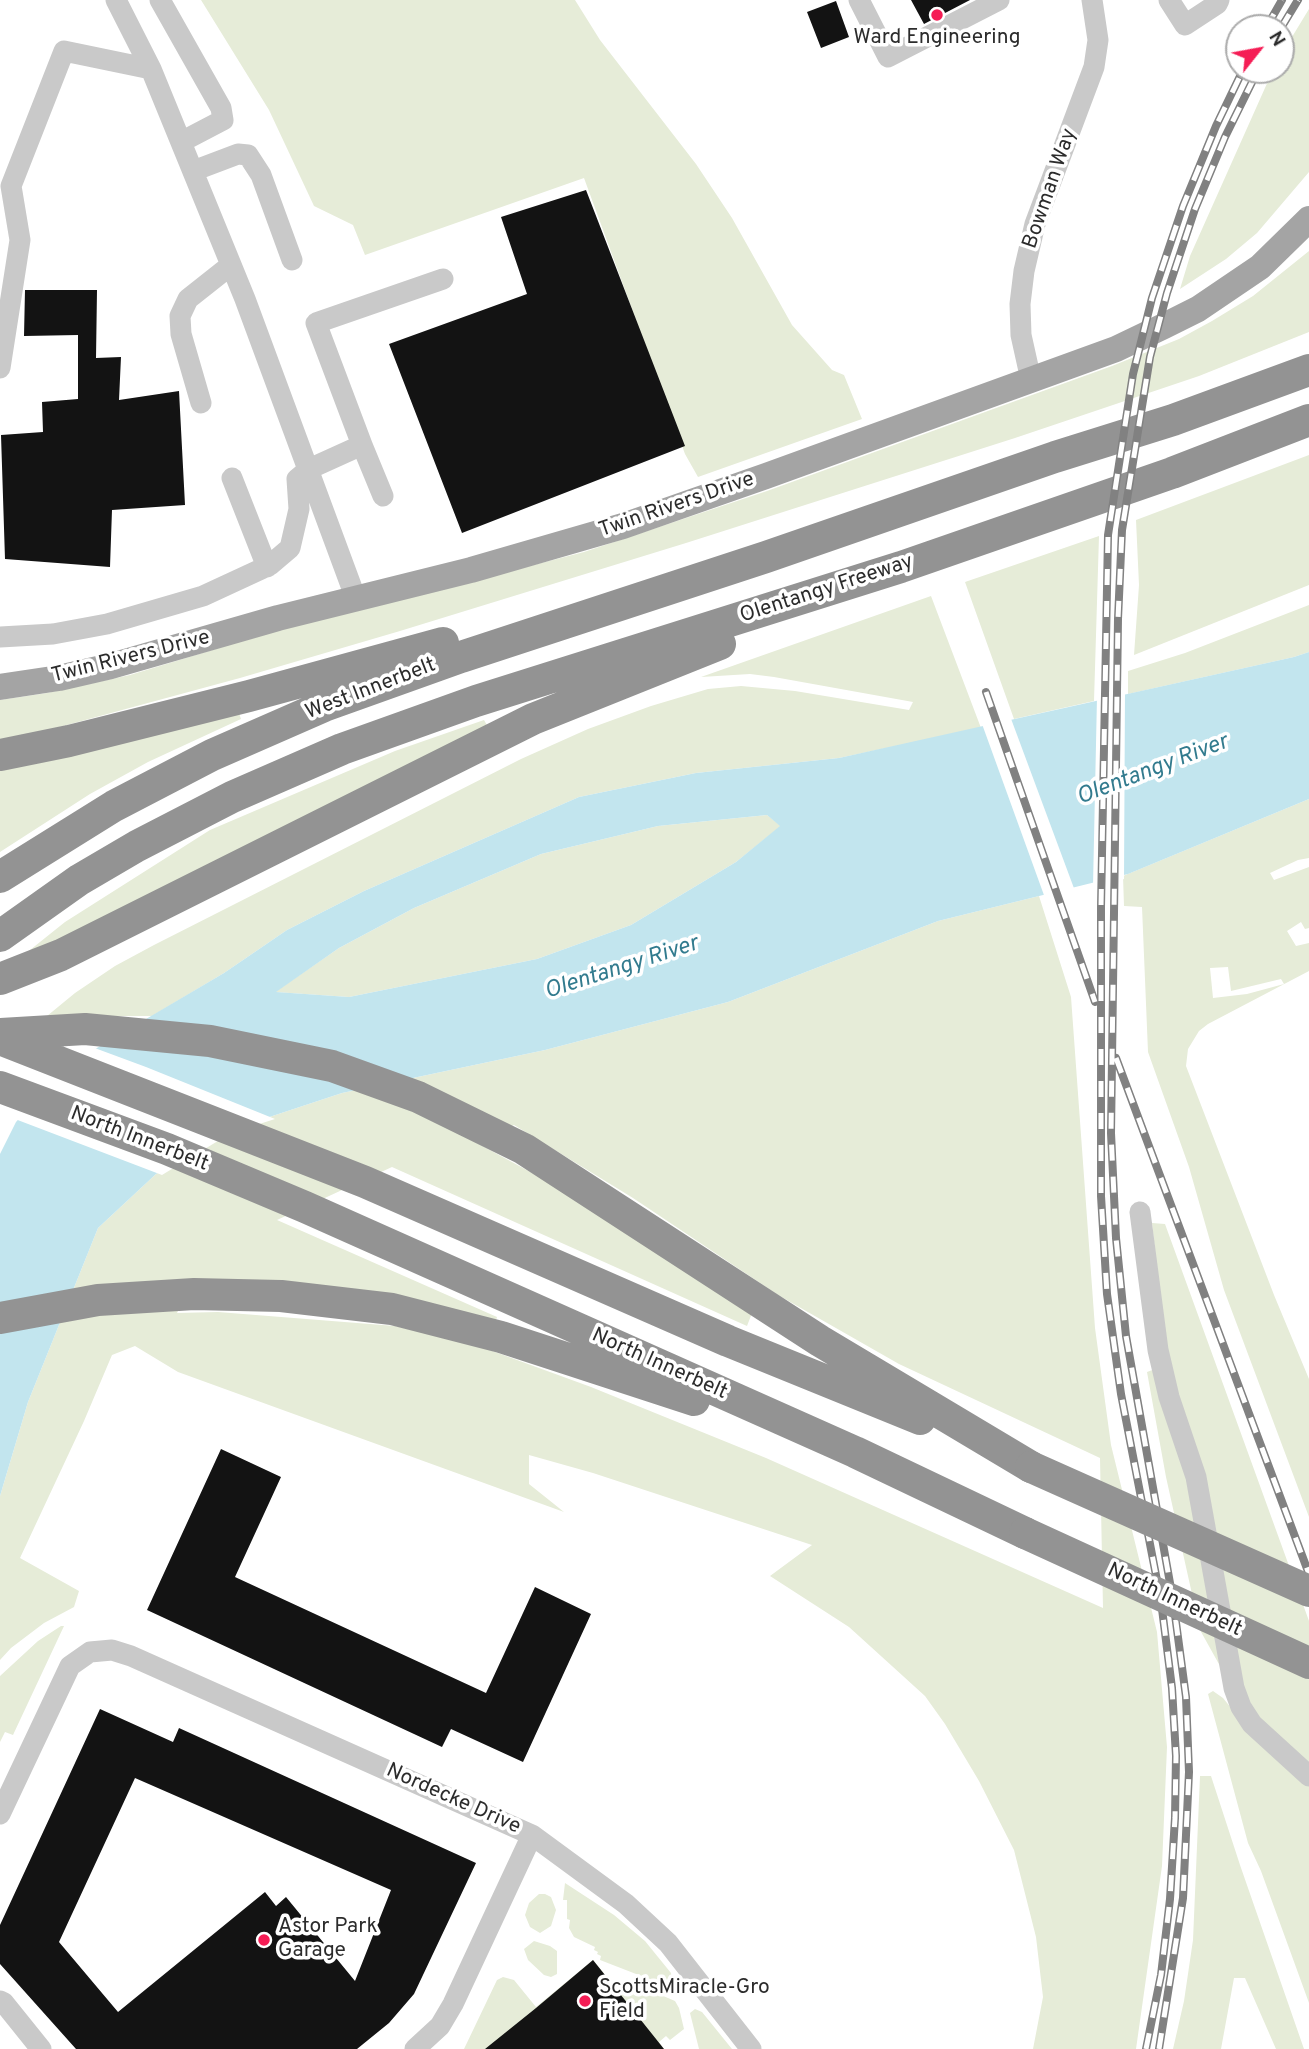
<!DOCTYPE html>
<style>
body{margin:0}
#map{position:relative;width:1309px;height:2049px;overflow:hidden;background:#fff;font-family:Overpass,sans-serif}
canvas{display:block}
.north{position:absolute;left:1225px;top:14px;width:70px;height:70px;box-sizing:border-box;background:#fff;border:2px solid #ababab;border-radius:50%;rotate:59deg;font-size:19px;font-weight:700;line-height:28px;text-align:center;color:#2c2c2c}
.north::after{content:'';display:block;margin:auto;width:24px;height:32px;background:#f51d55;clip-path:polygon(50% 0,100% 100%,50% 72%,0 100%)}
</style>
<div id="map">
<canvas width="1309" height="2049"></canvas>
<div class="north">N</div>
</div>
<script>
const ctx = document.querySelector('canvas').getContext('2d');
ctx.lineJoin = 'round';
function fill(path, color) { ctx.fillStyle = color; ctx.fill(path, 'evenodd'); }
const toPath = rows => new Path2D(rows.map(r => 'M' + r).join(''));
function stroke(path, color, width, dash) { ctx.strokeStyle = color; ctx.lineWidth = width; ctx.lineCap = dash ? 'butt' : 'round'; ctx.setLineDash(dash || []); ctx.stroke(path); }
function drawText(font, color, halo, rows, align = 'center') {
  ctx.font = font + ' Overpass,sans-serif'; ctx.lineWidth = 7; ctx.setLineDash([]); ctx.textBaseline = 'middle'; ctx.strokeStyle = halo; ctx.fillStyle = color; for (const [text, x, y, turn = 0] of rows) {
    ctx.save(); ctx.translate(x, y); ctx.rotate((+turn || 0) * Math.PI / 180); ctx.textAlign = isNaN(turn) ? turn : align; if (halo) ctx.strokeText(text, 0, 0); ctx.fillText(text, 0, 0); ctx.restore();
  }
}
const green = toPath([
 [201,0,575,0,600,40,696,164,732,218,792,325,832,370,844,375,862,419,698,477,685,454,584,178,365,255,353,225,314,206,269,110],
 [1309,9,1309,172,1257,233,1226,259,1180,289,1190,256,1273,70,1281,70,1281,55],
 [1309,251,1309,332,1199,376,1015,438,686,543,400,631,240,678,30,735,0,740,0,700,47,693,130,675,265,634,584,552,767,491,1112,366,1179,339,1212,321,1253,296],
 [1309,455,1309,585,1134,655,1139,585,1136,520],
 [1099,536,1094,701,1014,719,965,582],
 [931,596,981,728,839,758,696,773,579,797,364,891,287,930,224,973,152,1016,47,1016,75,993,115,966,154,945,521,759,588,729,651,706,708,689,741,686,795,691,909,710,913,702,774,677,750,674,701,677],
 [1309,605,1309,652,1294,657,1128,694,1128,671,1185,653],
 [238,710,241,719,148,762,90,794,0,852,0,771,112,744],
 [484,720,488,727,15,962,65,922,210,830,395,751],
 [1309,799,1309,858,1298,860,1270,873,1274,880,1309,867,1309,928,1305,929,1301,922,1287,931,1296,946,1309,943,1309,971,1208,1024,1199,1031,1188,1049,1186,1066,1274,1295,1309,1379,1309,1517,1224,1290,1189,1167,1148,1052,1142,907,1124,906,1123,876],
 [1228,967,1231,991,1281,979,1284,984,1247,994,1213,998,1210,968],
 [767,815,781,826,736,862,631,925,537,959,349,997,275,992,339,948,414,908,541,854,658,826],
 [1039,896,1071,997,1095,1328,1111,1445,1157,1632,1167,1747,1162,1866,1136,2049,1033,2049,1043,1997,1036,1937,1014,1850,979,1781,945,1724,925,1696,849,1627,770,1576,812,1545,593,1473,529,1455,529,1484,564,1512,178,1372,135,1346,112,1355,84,1421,20,1558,79,1591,74,1607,44,1623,11,1648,0,1660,0,1496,28,1402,98,1228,156,1174,230,1130,342,1093,545,1050,728,1002,938,921],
 [514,1125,633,1198,778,1295,899,1364,1100,1458,1103,1608,766,1458,591,1387,476,1345,395,1326,218,1312,177,1313,193,1280,495,1324,497,1317,277,1220,392,1167,747,1326,752,1313,547,1181,475,1142],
 [1152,1223,1165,1224,1309,1621,1309,1767,1267,1729,1244,1696,1167,1360],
 [1155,1369,1192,1487,1225,1675,1200,1630,1166,1477,1147,1372],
 [61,1626,64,1626,13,1735,5,1732,0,1742,0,1676,38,1641],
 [1213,1691,1223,1698,1249,1730,1309,1783,1309,2003,1261,1871,1248,1843,1208,1694],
 [1200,1776,1211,1776,1240,1865,1304,2049,1276,2049,1245,1978,1234,1978,1221,2049,1173,2049,1184,2001,1193,1940],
 [565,1883,614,1915,645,1941,671,1973,672,1984,667,1986,600,1960,601,1956,597,1954,598,1952,594,1950,595,1947,574,1937,569,1928,570,1920,567,1919,567,1900,563,1900],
 [539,1894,545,1894,551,1897,556,1910,551,1926,540,1933,530,1927,525,1915,529,1903],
 [534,1941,550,1946,557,1951,557,1974,551,1977,544,1975,528,1960,524,1949],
 [593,1960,621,1994,628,1989,625,1985,633,1983,675,2001,679,2008,684,2029,670,2040,666,2036,659,2042,664,2049,464,2049,497,1980,503,1977,514,1980,536,2007],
 [695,2009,702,2012,732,2049,699,2049,690,2013]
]);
const water = toPath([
 [1309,652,1309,799,1128,874,938,921,728,1002,545,1050,342,1093,230,1130,156,1174,98,1228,28,1402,0,1496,0,1154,16,1122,68,1065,224,973,287,930,364,891,579,797,696,773,839,758,1294,657],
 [767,815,780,826,736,862,631,925,537,959,349,997,276,992,339,948,414,908,541,854,658,826]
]);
const pier = toPath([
 [1125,691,1124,879,1093,886,1097,697],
 [1010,716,1075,891,1045,898,982,724],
 [92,1047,146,1067,275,1119,231,1133,162,1175,15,1119,66,1063]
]);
const building = toPath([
 [911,0,970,0,924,24],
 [836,1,849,37,821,48,807,12],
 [586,190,685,446,462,533,389,344,527,294,501,217],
 [25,290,97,290,96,358,121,357,119,400,179,391,185,505,112,510,110,567,5,559,1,435,43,432,42,402,78,399,78,335,24,336],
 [221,1449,281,1477,235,1577,486,1693,535,1587,591,1614,523,1762,451,1729,442,1747,147,1610],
 [100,1709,173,1742,179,1728,476,1863,414,1994,389,2023,357,2049,76,2049,0,1964,0,1925],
 [135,1778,391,1890,355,1981,286,1897,276,1906,265,1892,118,2012,59,1942],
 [593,1960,664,2049,485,2049,536,2008]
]);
const minor = toPath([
 [116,0,151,69,245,299,356,599],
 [160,0,221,108,223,120,181,142],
 [859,0,888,57,999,0],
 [1169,0,1185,25,1217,4,1219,0],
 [193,171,238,154,248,155,261,175,292,260],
 [0,368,20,240,11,186,64,51,151,69],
 [1031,380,1021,335,1020,304,1024,271,1035,224,1094,67,1098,40,1092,0],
 [201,403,181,334,180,316,188,299,231,265],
 [362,445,316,323,443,279],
 [232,478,267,567],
 [0,637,53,634,107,624,203,596,270,565,290,548,299,509,297,479,309,469,362,445,383,496],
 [1140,1212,1158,1350,1169,1397,1196,1477,1234,1688,1241,1707,1252,1724,1309,1776],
 [0,1814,70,1666,90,1652,112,1650,131,1656,532,1835,626,1904,668,1943,751,2049],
 [0,2001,4,2003,41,2049],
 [415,2049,440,2026,453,2004,532,1835]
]);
const major = toPath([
 [0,687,59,678,111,666,278,618,471,570,623,526,766,476,1116,349,1164,326,1198,309,1260,267,1309,219]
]);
const highway = toPath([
 [0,755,69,741,249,696,443,643],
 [0,877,114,806,212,755,324,706,461,657,766,557,1055,457,1173,420,1309,370],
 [0,936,79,880,137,846,232,797,342,749,476,701,901,567,1172,473,1309,420],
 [0,979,61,955,533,719,720,644],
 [0,1034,85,1029,210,1041,332,1066,418,1097,524,1149,820,1341,1031,1467],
 [0,1039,365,1182,728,1341,920,1419],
 [0,1087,167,1149,305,1207,855,1452,1025,1533],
 [0,1318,98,1300,194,1294,281,1296,392,1309,501,1337,694,1400]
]);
const rail = toPath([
 [1266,28,1282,0],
 [1281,28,1298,0],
 [986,692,1095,1002],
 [1116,1058,1309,1574],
 [1146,2049,1161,1975,1170,1899,1175,1818,1176,1756,1172,1688,1161,1601,1121,1394,1107,1294,1101,1196,1101,907,1108,535,1133,374,1152,298,1183,206,1216,126,1243,70],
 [1159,2049,1183,1898,1189,1772,1186,1697,1173,1600,1126,1336,1116,1238,1111,1133,1118,619,1122,530,1150,357,1167,293,1195,209,1225,137,1258,70]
]);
const highwayBridge = toPath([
 [1031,1467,1309,1591],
 [1025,1533,1309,1663]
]);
const markers = [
 [937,15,7,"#f51d55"],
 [264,1940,7,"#f51d55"],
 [585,2001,7,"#f51d55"]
];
const poiNames = [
 ["Ward Engineering",937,39,"center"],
 ["Astor Park",278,1928],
 ["Garage",278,1952],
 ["ScottsMiracle-Gro",599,1989],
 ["Field",599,2013]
];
const streetNames = [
 ["Bowman Way",1051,189,-71],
 ["Twin Rivers Drive",677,506,-19],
 ["Olentangy Freeway",827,590,-18],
 ["Twin Rivers Drive",131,658,-14],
 ["West Innerbelt",371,690,-21],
 ["North Innerbelt",139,1140,21],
 ["North Innerbelt",659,1365,24],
 ["North Innerbelt",1174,1601,25],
 ["Nordecke Drive",453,1800,24]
];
const waterNames = [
 ["Olentangy River",1153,771,-21],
 ["Olentangy River",622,969,-18]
];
fill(green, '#e6ecd8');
fill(water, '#c2e5ee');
fill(pier, '#fff');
fill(building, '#131313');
stroke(minor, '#c9c9c9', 21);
stroke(major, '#a4a4a4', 26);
stroke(highway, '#939393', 32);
stroke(rail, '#818181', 8);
stroke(rail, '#fff', 5, [16]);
stroke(highwayBridge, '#939393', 32);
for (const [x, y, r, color] of markers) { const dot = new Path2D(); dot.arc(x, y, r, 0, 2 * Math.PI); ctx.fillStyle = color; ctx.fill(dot); stroke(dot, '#fff', 2.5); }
drawText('21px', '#2c2c2c', '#fff', poiNames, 'left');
drawText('21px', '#2c2c2c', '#fff', streetNames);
drawText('italic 23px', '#327b8e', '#fff', waterNames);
</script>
